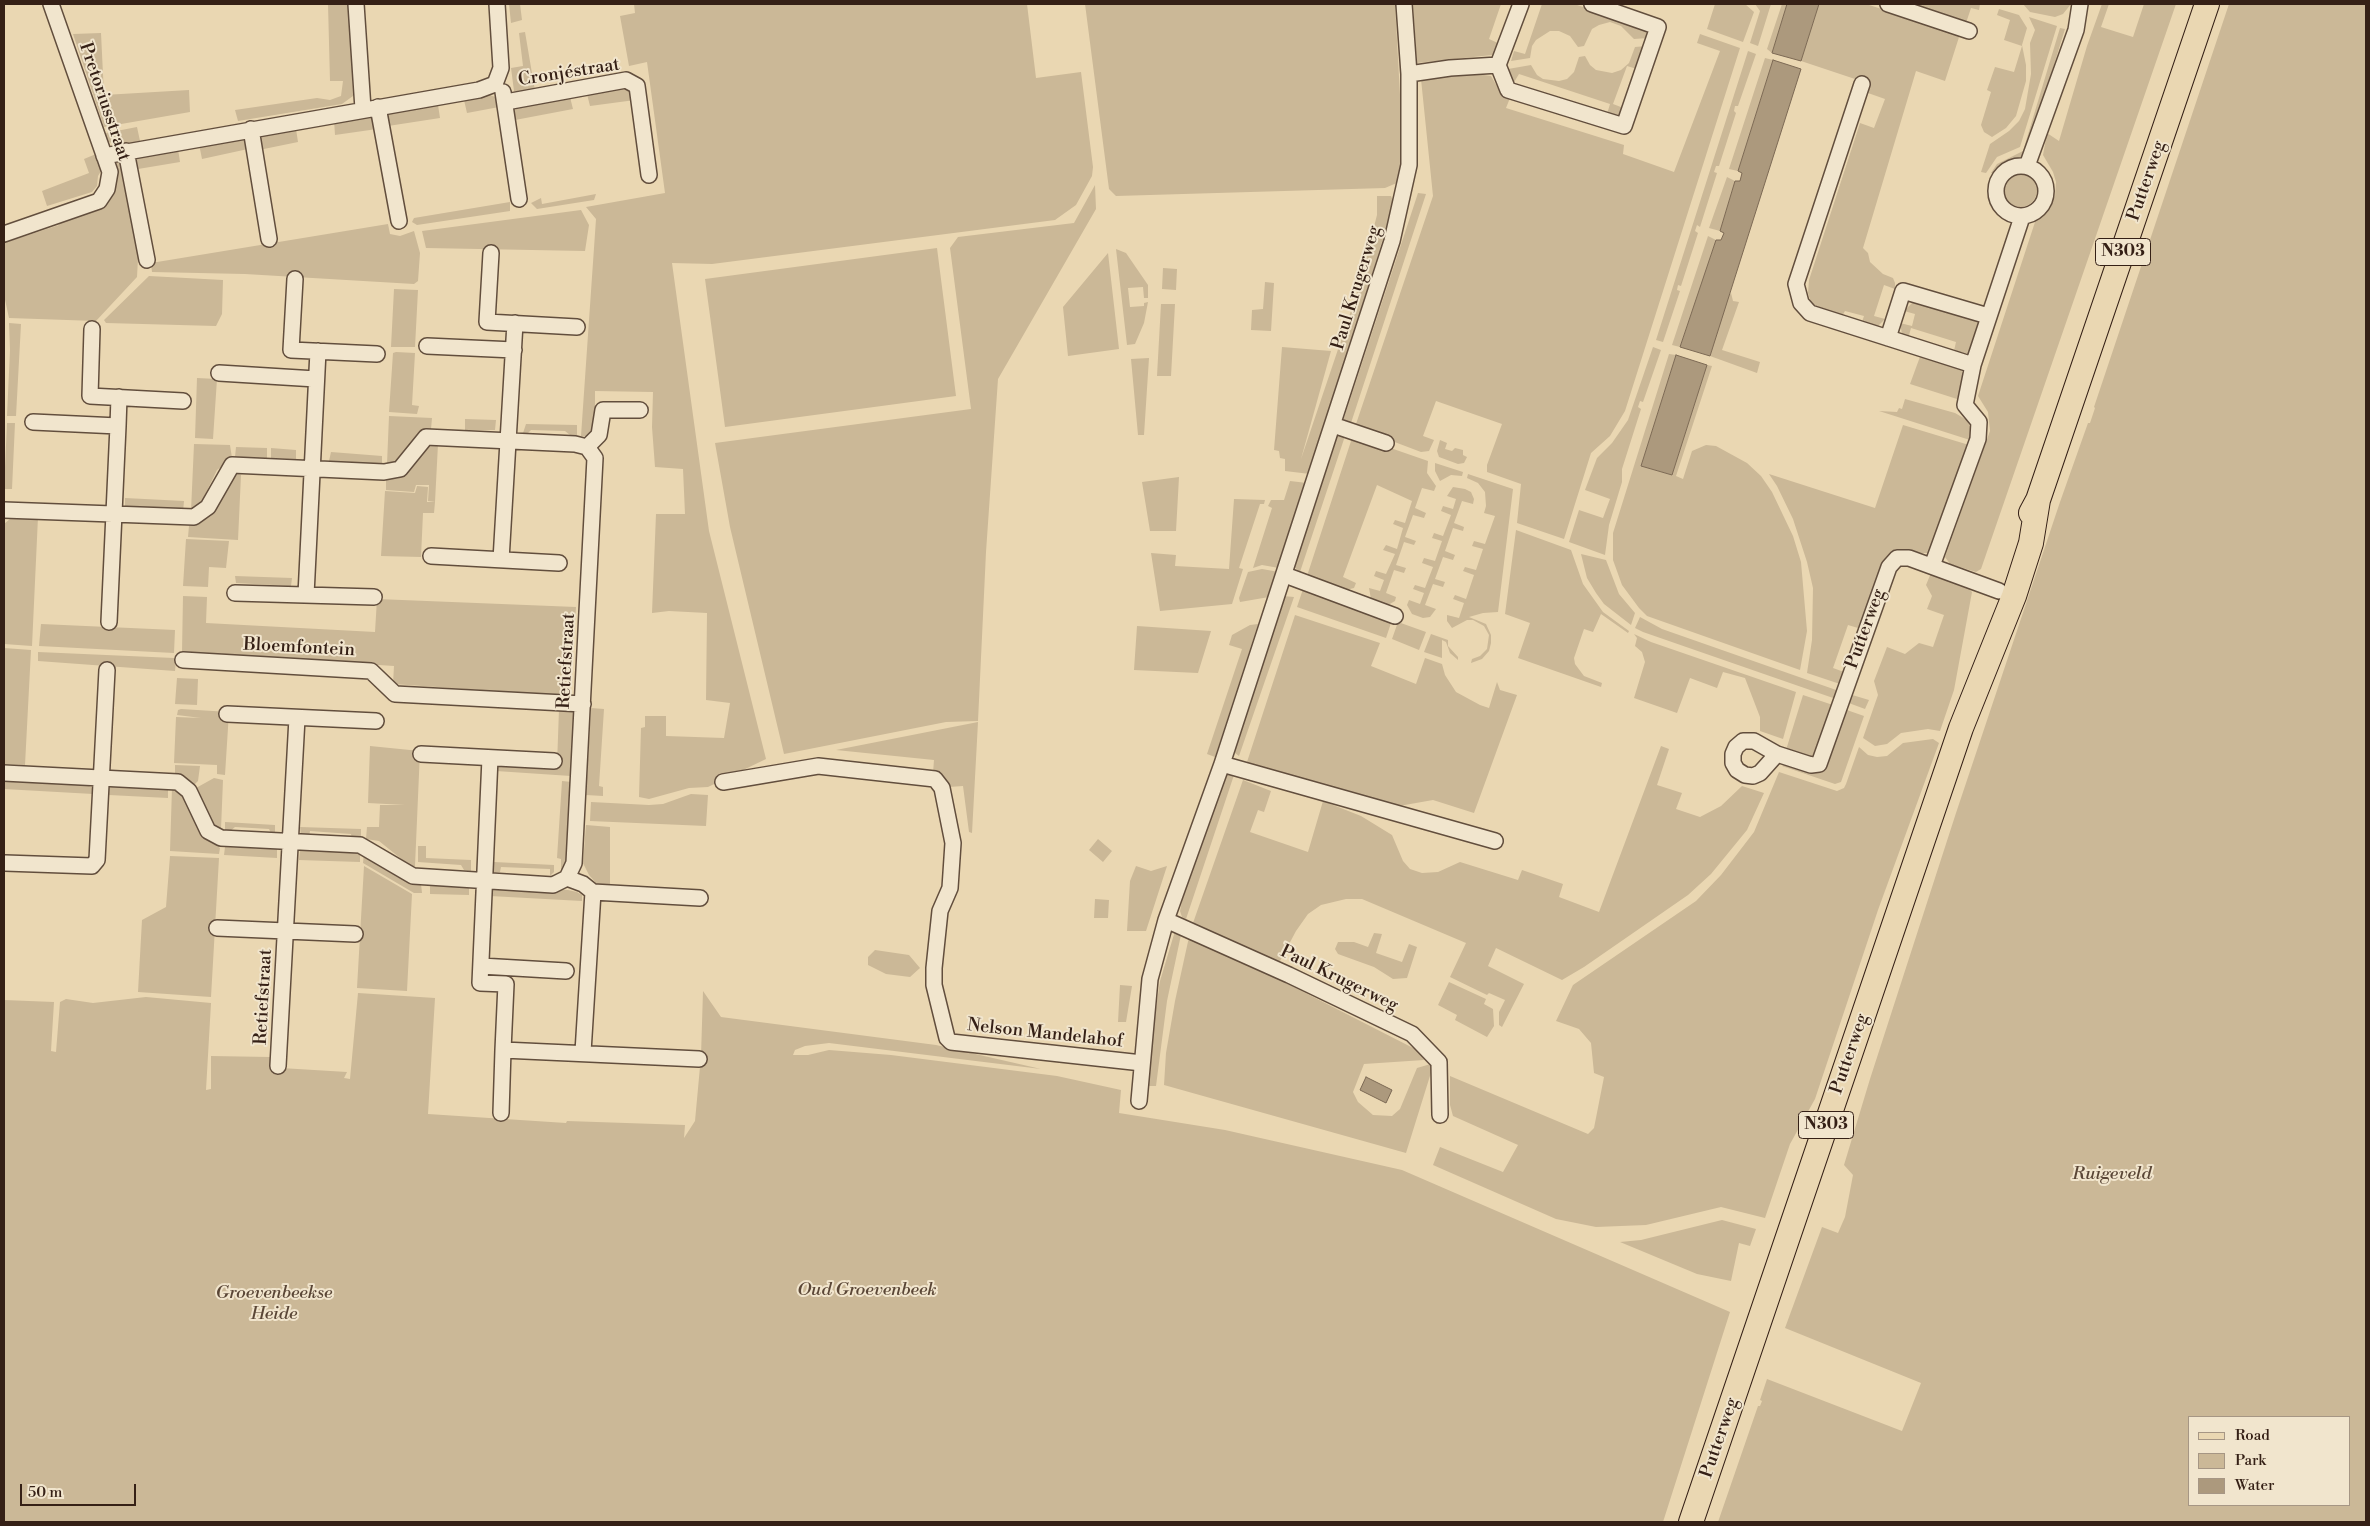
<!DOCTYPE html>
<meta charset="utf-8">
<style>
body{margin:0}
#map{position:relative;width:2370px;height:1526px;overflow:hidden;background:#ead7b2;font-family:"Libre Bodoni",serif}
canvas{display:block}
.frame{position:absolute;inset:0;border:5px solid #352016;pointer-events:none}
.legend{position:absolute;left:2188px;top:1416px;width:162px;height:90px;box-sizing:border-box;background:#f1e5cd;border:1px solid #a69684;margin:0;padding:6px 9px;list-style:none;font-size:15px;color:#352016}
.legend li{display:flex;align-items:center;gap:10px;height:25px}
.legend b{width:25px;border:1px solid #a69684}
.scale{position:absolute;left:20px;top:1484px;width:116px;height:22px;box-sizing:border-box;border:2px solid #352016;border-top:0;padding-left:6px;font-size:15px;line-height:18px;white-space:nowrap;color:#352016;-webkit-text-stroke:4px #f1e5cd;paint-order:stroke}
</style>
<div id="map">
<canvas width="2370" height="1526"></canvas>
<div class="frame"></div>
<ul class="legend">
<li><b style="height:6px;background:#ead7b2"></b>Road</li>
<li><b style="height:14px;background:#cbb897"></b>Park</li>
<li><b style="height:14px;background:#ac997d"></b>Water</li>
</ul>
<div class="scale">50 m</div>
</div>
<script>
const ctx = document.querySelector('canvas').getContext('2d');
ctx.lineJoin = 'round';
function fill(path, color) { ctx.fillStyle = color; ctx.fill(path, 'evenodd'); }
const toPath = rows => new Path2D(rows.map(r => 'M' + r).join(''));
function stroke(path, color, width, dash) { ctx.strokeStyle = color; ctx.lineWidth = width; ctx.lineCap = dash ? 'butt' : 'round'; ctx.setLineDash(dash || []); ctx.stroke(path); }
function drawText(font, color, halo, rows, align = 'center') {
  ctx.font = font + ' "Libre Bodoni",serif'; ctx.lineWidth = 4; ctx.setLineDash([]); ctx.textBaseline = 'middle'; ctx.strokeStyle = halo; ctx.fillStyle = color; for (const [text, x, y, turn = 0] of rows) {
    ctx.save(); ctx.translate(x, y); ctx.rotate((+turn || 0) * Math.PI / 180); ctx.textAlign = isNaN(turn) ? turn : align; if (halo) ctx.strokeText(text, 0, 0); ctx.fillText(text, 0, 0); ctx.restore();
  }
}
const green = toPath([
 [328,4,350,4,353,96,342,104,238,121,235,110,317,98,330,100,341,96,343,81,330,81],
 [509,4,520,4,522,20,511,23],
 [634,4,1027,4,1036,78,1081,72,1093,167,1092,176,1076,205,1055,220,712,264,672,263,709,531,766,759,708,787,689,788,649,799,639,797,641,728,645,727,645,716,666,716,666,736,724,738,730,703,706,700,707,613,669,611,652,613,656,514,685,514,683,469,655,467,652,427,653,392,595,391,595,428,589,436,581,436,596,219,586,207,665,193,647,62,629,66,620,16,635,13],
 [1085,4,1395,4,1402,131,1399,182,1385,188,1116,196,1109,189],
 [1413,4,1501,4,1489,39,1500,44,1498,50,1492,55,1417,63],
 [1542,4,1574,4,1642,26,1646,30,1648,38,1634,39,1621,26,1610,22,1599,25,1592,29,1584,46,1578,47,1570,36,1559,31,1550,31,1536,40,1532,46,1530,58,1511,61,1514,51,1525,54],
 [1715,4,1745,4,1754,12,1743,42,1707,29],
 [1755,4,1771,4,1758,46,1750,43,1760,11],
 [1782,4,1787,4,1772,53,1767,49],
 [1819,4,1866,4,1960,34,1945,81,1916,71,1863,248,1868,253,1870,262,1883,274,1893,278,1895,283,1895,289,1884,285,1874,316,1885,319,1878,326,1862,322,1864,316,1845,311,1841,318,1825,311,1811,303,1808,293,1809,280,1860,123,1874,128,1885,99,1868,93,1870,84,1801,61],
 [1908,4,1980,4,1979,10,1971,8,1966,23],
 [2023,4,2071,4,2063,14,2055,17,2030,12],
 [2102,4,2109,4,2101,27,2133,37,2144,4,2176,4,1981,569,1976,572,1950,564,1945,557,1990,431,1988,412,1978,396,2036,219,2050,209,2055,197,2056,182,2053,172,2043,155,2047,133,2059,141,2087,46],
 [2229,4,2366,4,2366,1522,1718,1522,1758,1406,1760,1406,1762,1401,1760,1400,1767,1379,1902,1431,1921,1383,1785,1328,1822,1227,1838,1233,1845,1217,1853,1175,1844,1165,1870,1079,1956,813,2060,502,2088,423,2090,423,2095,408,2094,407],
 [2189,1417,2349,1417,2349,1505,2189,1505],
 [1999,9,2019,15,2027,28,2022,45,2026,65,2026,81,2016,116,2006,128,1992,137,1984,132,1981,125,1991,92,1987,90,1995,67,2014,72,2022,46,2004,40,2010,20,1997,15],
 [2029,17,2057,26,2020,147,1997,157,1986,173,1981,172,1990,144,2009,131,2019,121,2025,109,2031,74,2030,43,2035,30],
 [2060,28,2065,29,2026,155,2006,164,1996,174,1991,173,1997,164,2023,151],
 [525,32,535,91,517,94,514,91,511,68,523,66,519,33],
 [101,33,104,95,189,90,190,112,104,127,73,34],
 [1700,34,1740,48,1625,411,1610,436,1591,453,1564,539,1517,523,1521,484,1487,472,1487,465,1502,424,1436,401,1423,436,1434,440,1429,451,1421,452,1355,427,1433,196,1421,79,1470,73,1491,76,1498,88,1510,98,1506,108,1624,145,1623,154,1674,172,1720,51,1697,43],
 [1647,46,1637,69,1627,66,1613,104,1626,109,1619,115,1607,114,1610,104,1519,74,1513,84,1507,75,1508,69,1531,65,1537,75,1543,79,1559,81,1567,79,1574,72,1579,57,1585,56,1590,65,1596,70,1612,73,1621,70,1629,63,1635,47],
 [1748,51,1756,54,1738,106,1735,106,1734,111,1736,113,1719,166,1716,166,1714,172,1717,173,1700,227,1697,225,1695,231,1698,233,1681,286,1678,285,1677,290,1680,291,1663,342,1656,340],
 [1765,58,1773,60,1738,171,1729,169],
 [623,87,630,88,635,100,590,106,587,94],
 [490,95,498,98,499,107,467,113,464,100],
 [570,97,573,109,515,120,514,110,521,107],
 [438,105,440,118,388,126,387,118,389,113],
 [373,114,377,129,335,135,334,120],
 [137,127,140,141,121,145,108,142,101,134],
 [296,129,298,142,259,150,259,134],
 [244,137,248,149,202,159,199,144],
 [178,149,180,162,138,169,135,160,139,155],
 [96,154,101,171,98,176,97,186,92,192,47,206,42,191,89,173,84,159],
 [123,158,139,240,137,277,96,321,9,318,4,295,4,243,59,225,58,222,108,199,116,187,114,160],
 '2003 190a17 17 0 1 1 34 0a17 17 0 1 1-34 0Z',
 [1727,177,1735,181,1720,231,1709,228],
 [1095,185,1096,209,998,379,986,552,978,721,946,722,784,754,730,527,715,443,971,409,950,248,958,237,1074,223],
 [1418,193,1426,194,1350,426,1342,424],
 [596,194,594,200,537,209,531,203,541,198,542,204],
 [1377,196,1391,196,1394,203,1310,474,1285,471,1285,459,1280,458,1279,451,1274,450,1282,347,1331,351,1301,459,1356,296,1377,215],
 [510,202,510,211,417,225,412,222,414,218],
 [581,210,589,225,585,251,426,248,422,231],
 [388,224,390,234,400,236,414,231,420,253,418,281,414,284,245,274,152,272,151,263],
 [1708,236,1716,240,1680,347,1672,345],
 [937,248,956,396,725,427,705,279],
 [1116,249,1126,253,1148,285,1148,298,1144,298,1143,287,1128,288,1130,307,1144,306,1144,303,1148,302,1144,323,1135,344,1127,345],
 [1108,253,1119,349,1068,356,1063,307],
 [1163,268,1177,269,1176,290,1162,289],
 [149,276,223,280,222,314,216,326,106,323,104,320],
 [1265,282,1274,283,1271,331,1251,330,1252,310,1263,309],
 [394,289,418,290,415,347,391,347],
 [1731,293,1733,301,1739,302,1722,350,1760,362,1757,373,1710,356,1727,298],
 [1913,302,1972,319,1978,323,1980,330,1972,354,1954,351,1956,342,1911,328,1908,339,1902,334,1900,323,1912,326,1915,314,1904,311],
 [1161,304,1175,304,1171,376,1157,376],
 [9,323,21,324,16,416,7,416,10,350],
 [1653,347,1661,350,1643,402,1640,401,1638,407,1641,409,1622,469,1622,482,1609,525,1605,555,1569,542,1579,510,1603,518,1610,499,1585,490,1597,458,1612,443,1628,420],
 [396,352,415,353,412,405,419,406,417,414,389,412,393,353],
 [1669,354,1676,355,1641,466,1672,475,1707,365,1712,366,1676,476,1683,479,1692,451,1706,445,1716,446,1747,463,1761,476,1772,492,1793,536,1801,562,1807,631,1800,670,1647,616,1639,608,1622,585,1613,560,1613,533],
 [1921,354,1961,369,1964,377,1957,399,1910,384],
 [1149,358,1144,435,1138,435,1131,359],
 [197,378,217,379,213,439,195,438],
 [1905,399,1955,413,1967,420,1971,429,1970,440,1879,411,1897,412,1899,408,1902,409],
 [389,416,432,418,431,429,423,432,394,464,387,464],
 [465,419,496,420,495,430,465,430],
 [7,423,15,423,12,489,4,489],
 [526,424,577,425,577,436,570,435,565,431,531,430,527,434,523,433],
 [1903,425,1969,445,1934,548,1928,553,1921,553,1901,549,1894,550,1886,557,1858,628,1848,625,1833,668,1844,672,1840,684,1807,673,1812,640,1813,588,1807,562,1793,519,1777,486,1769,474,1875,508],
 [1337,435,1345,436,1300,572,1292,565],
 [1353,435,1428,461,1427,473,1436,486,1434,491,1422,488,1415,508,1426,513,1424,518,1413,515,1405,537,1416,541,1414,545,1404,542,1396,565,1406,568,1404,573,1394,570,1386,593,1396,597,1395,601,1388,605,1371,599,1369,588,1380,591,1384,580,1374,576,1376,571,1386,574,1395,554,1383,550,1386,545,1397,549,1403,528,1393,524,1395,520,1405,523,1412,501,1377,485,1343,577,1356,583,1354,588,1346,590,1307,576],
 [1440,440,1447,443,1445,449,1452,451,1455,448,1463,450,1463,455,1467,457,1464,463,1458,464,1439,457,1437,451],
 [194,444,230,445,232,458,217,470,200,505,191,511],
 [427,444,438,444,435,502,428,501,429,485,416,485,414,492,386,490,386,480,399,478,405,474],
 [236,447,267,448,267,458,235,457],
 [271,448,296,450,296,459,271,458],
 [331,452,382,456,382,465,329,461],
 [1435,463,1463,472,1462,476,1451,475,1440,481,1435,471],
 [1468,474,1513,489,1498,612,1483,613,1469,617,1486,624,1491,635,1491,643,1489,651,1482,659,1471,663,1472,659,1480,656,1487,649,1489,635,1484,626,1473,620,1467,620,1452,628,1447,621,1447,615,1459,618,1464,603,1453,599,1455,595,1466,599,1474,575,1463,571,1465,567,1476,570,1483,549,1472,546,1474,541,1485,544,1495,516,1484,513,1486,506,1485,492,1478,483,1467,478],
 [234,475,241,475,238,540,188,537,189,526,201,522,211,516],
 [1179,477,1176,531,1150,531,1142,482],
 [1290,481,1307,483,1279,568,1262,565,1253,568,1272,508,1268,506,1271,500,1284,500],
 [417,486,428,487,427,502,435,502,434,513,423,513,421,557,381,556,385,491,415,493],
 [1453,487,1465,489,1471,492,1474,499,1473,504,1462,501,1454,523,1464,527,1463,531,1453,528,1445,551,1455,555,1453,560,1443,557,1435,579,1445,582,1443,587,1433,584,1425,605,1436,609,1430,617,1423,618,1412,614,1407,605,1409,600,1420,604,1424,593,1413,589,1415,585,1425,588,1433,567,1422,563,1424,558,1435,561,1442,541,1432,538,1434,533,1443,536,1451,515,1441,511,1443,506,1453,509,1456,499,1447,496],
 [125,498,184,501,183,512,125,509],
 [1234,499,1265,500,1264,504,1260,504,1239,568,1243,569,1232,604,1160,611,1151,553,1176,555,1175,566,1229,569],
 [38,517,32,646,4,644,4,524,10,519],
 [1516,530,1571,550,1583,584,1603,612,1629,631,1628,633,1601,614,1593,632,1584,629,1574,658,1575,664,1584,676,1602,683,1601,687,1518,658,1530,623,1505,614],
 [186,539,229,541,226,568,209,567,208,587,183,586],
 [1581,554,1606,560,1619,594,1635,613,1631,625,1604,604,1596,593,1587,578],
 [1262,569,1279,572,1269,597,1240,602,1239,598,1248,572],
 [1931,573,1966,586,1972,592,1954,690,1940,731,1928,729,1901,733,1887,744,1875,746,1863,738,1878,695,1874,681,1887,647,1905,654,1919,643,1933,647,1944,615,1927,609,1932,596,1926,585],
 [235,576,292,578,291,586,236,583],
 [1303,589,1392,620,1386,638,1297,607],
 [183,596,207,597,206,623,375,632,377,599,576,607,570,696,393,684,394,666,182,652],
 [1283,596,1294,597,1239,756,1231,750],
 [1295,615,1380,643,1371,666,1416,684,1425,658,1442,664,1445,675,1456,692,1480,705,1489,708,1497,682,1500,690,1517,695,1474,813,1433,800,1399,806,1384,802,1247,762],
 [1640,617,1662,629,1839,691,1836,699,1643,632,1635,628],
 [1398,622,1426,632,1419,650,1392,639],
 [41,624,175,630,174,653,39,646],
 [1258,624,1215,757,1207,754,1242,649,1229,645,1232,635,1250,625],
 [1137,626,1211,631,1198,673,1134,670],
 [1431,634,1448,640,1448,646,1458,657,1458,660,1450,653,1446,642,1442,640,1442,658,1424,652],
 [1634,634,1651,642,1796,692,1783,739,1760,731,1760,717,1745,678,1723,672,1717,688,1690,678,1677,713,1634,698,1645,662,1642,652,1635,646,1637,638],
 [4,648,31,650,25,765,4,764],
 [38,652,174,658,176,660,175,671,38,661],
 [177,678,198,679,197,705,175,704],
 [1849,694,1869,700,1865,709,1846,702],
 [1803,695,1833,705,1815,756,1809,758,1786,750],
 [591,708,604,709,599,786,603,787,603,796,586,795],
 [181,709,229,712,225,775,217,774,217,765,174,763,176,717,201,718,177,715,178,710],
 [559,709,575,710,571,776,496,771,496,765,557,765],
 [1844,709,1864,716,1841,782,1835,784,1782,766,1786,764,1811,771,1820,771],
 [978,722,972,833,969,832,963,786,949,787,933,773,934,760,836,750],
 [1933,739,1939,743,1878,910,1815,1099,1790,1144,1765,1218,1721,1207,1646,1225,1596,1227,1556,1219,1433,1165,1440,1147,1503,1172,1518,1145,1453,1116,1450,1105,1450,1076,1588,1134,1594,1128,1604,1077,1594,1073,1591,1043,1579,1029,1556,1021,1573,985,1696,901,1721,875,1754,832,1779,772,1837,791,1844,788,1846,784,1859,747,1868,755,1877,757,1887,756,1903,743],
 [370,746,420,751,415,866,410,866,379,841,366,839,367,827,379,827,380,805,405,805,368,803],
 [1661,746,1669,749,1657,785,1682,793,1676,809,1700,817,1721,806,1742,786,1764,793,1747,830,1711,874,1688,895,1584,967,1562,980,1496,948,1488,966,1524,984,1502,1027,1499,1025,1499,1012,1505,1000,1489,993,1487,995,1450,977,1466,943,1362,899,1346,899,1321,905,1308,914,1296,931,1279,963,1193,923,1243,780,1271,791,1264,812,1258,810,1250,832,1308,852,1323,801,1361,816,1392,835,1403,861,1410,869,1422,873,1438,872,1460,862,1518,880,1522,870,1563,884,1559,897,1599,912],
 [175,765,200,766,198,781,194,785,184,777,175,776],
 [1223,772,1234,775,1186,919,1182,917,1180,911,1182,901],
 [214,778,223,780,221,829,215,828,196,788],
 [4,780,87,785,93,788,93,794,4,789],
 [562,781,572,782,568,864,561,871,561,859,557,858],
 [114,785,168,788,168,798,109,795,109,788],
 [172,788,179,790,184,796,209,840,220,848,219,854,170,851],
 [691,794,708,795,706,826,590,821,591,802,649,805,663,804],
 [225,822,275,825,275,833,271,833,269,829,235,827,229,832,225,832],
 [586,825,610,827,610,887,597,884,589,875,583,863],
 [300,827,361,829,361,839,352,839,351,834,310,831,309,837,301,836],
 [1098,839,1112,851,1103,862,1089,850],
 [418,846,426,846,426,858,471,860,471,871,464,870,461,865,418,862],
 [225,847,277,849,277,858,224,855],
 [300,850,360,852,360,862,299,860],
 [364,853,415,884,421,884,422,893,414,893,363,863],
 [170,856,219,858,211,997,138,992,142,920,166,907],
 [494,862,554,865,554,872,550,876,550,869,501,867,500,872,493,872],
 [364,866,412,894,407,991,357,988],
 [1136,866,1151,871,1167,866,1146,931,1127,931,1130,881],
 [430,884,469,885,469,895,430,894],
 [491,887,568,890,577,892,582,895,582,901,490,896],
 [1095,899,1109,900,1108,918,1094,918],
 [1182,930,1167,1001,1156,1086,1148,1086,1145,1083,1160,981,1175,931],
 [1374,933,1382,934,1376,953,1402,962,1409,944,1417,947,1407,978,1393,979,1374,967,1338,954,1335,949,1338,942,1354,942,1368,947],
 [1189,937,1235,957,1419,1051,1424,1060,1364,1064,1353,1092,1358,1102,1373,1115,1392,1116,1400,1109,1417,1068,1434,1063,1406,1153,1164,1085,1166,1053,1175,1001],
 [875,950,909,955,920,968,910,977,886,974,868,965,868,957],
 [1449,982,1486,999,1484,1004,1493,1009,1494,1026,1487,1037,1455,1020,1457,1015,1438,1005],
 [1120,985,1132,986,1126,1022,1118,1022],
 [703,991,721,1017,936,1045,1041,1069,829,1043,805,1046,795,1050,793,1055,808,1055,829,1050,891,1055,1057,1076,1121,1090,1119,1113,1225,1130,1402,1170,1730,1312,1663,1522,4,1522,4,1000,54,1002,51,1051,56,1052,60,1002,66,999,93,1003,146,997,211,1003,206,1090,211,1089,211,1056,270,1057,270,1066,276,1067,275,1074,282,1075,281,1068,347,1072,344,1078,350,1079,358,993,435,998,428,1114,566,1123,567,1121,685,1125,684,1138,695,1121,701,1056],
 [1722,1220,1756,1229,1750,1246,1739,1243,1731,1281,1697,1274,1620,1242,1641,1240]
]);
const water = toPath([
 [1787,4,1819,4,1801,61,1772,53,1787,4],
 [1773,60,1801,69,1710,356,1680,347,1716,240,1721,240,1724,233,1720,231,1735,181,1740,181,1742,173,1738,171,1773,60],
 [1676,355,1707,365,1672,475,1641,466,1676,355],
 [1366,1077,1392,1090,1386,1103,1360,1090,1366,1077]
]);
const street = toPath([
 [356,4,363,109],
 [1888,4,1969,31],
 [1498,65,1508,90,1624,126,1658,27,1592,4],
 [1409,74,1450,68,1498,65,1521,4],
 [1862,84,1796,284,1801,303,1810,313,1973,365],
 [503,92,519,199],
 [506,102,626,80,637,86,649,175],
 [378,107,399,221],
 [251,129,269,239],
 [126,151,147,260],
 [104,156,479,90,495,84,501,68,497,4],
 '1996 191a25 25 0 1 1 50 0a25 25 0 1 1-50 0Z',
 [2027,166,2076,30,2080,4],
 [4,234,99,201,107,189,110,172,51,4],
 [491,253,487,322,577,327],
 [295,279,291,350,377,354],
 [92,329,90,396,183,401],
 [1888,338,1903,291,1988,316],
 [427,346,514,350],
 [219,373,316,379],
 [33,422,118,426,109,622],
 [1333,425,1386,443],
 [118,426,119,397],
 [587,447,599,435,603,410,640,410],
 [4,510,194,517,208,507,232,465,384,472,400,469,426,437,575,444,587,447,595,458,574,863,567,878,553,885,413,876,360,845,221,838,208,831,189,791,178,782,4,773],
 [431,556,559,563],
 [501,560,515,323],
 [1932,566,1978,439,1979,422,1965,405,1973,365,2022,217],
 [1285,575,1395,616],
 [235,593,374,597],
 [306,595,318,351],
 [183,660,371,671,395,694,583,704],
 [227,714,376,721],
 [421,754,554,761],
 [1777,754,1760,773,1753,776,1745,775,1737,770,1733,763,1733,754,1736,747,1743,741,1754,741,1777,754,1811,765,1819,764,1889,567,1897,558,1909,558,1999,591],
 [490,758,480,983,506,984,503,1050,699,1059],
 [1222,764,1495,841],
 [723,782,818,766,935,779,942,788,953,843,950,888,940,911,934,968,934,985,947,1038,951,1042,1142,1063],
 [5,863,92,866,97,860,107,670],
 [567,878,583,884,593,892,700,898],
 [1166,920,1289,975,1412,1034,1439,1062,1440,1115],
 [217,928,355,934],
 [481,966,566,971],
 [583,1052,593,892],
 [278,1066,297,718],
 [1139,1101,1150,979,1166,920,1222,764,1392,241,1409,165,1409,74,1404,4],
 [501,1113,503,1050]
]);
const primary = toPath([
 [2031,513,2038,500,2207,4],
 [1691,1522,1961,728,2014,596,2031,543,2038,500]
]);
const shields = [
 [2123,252,55],
 [1826,1125,55]
];
const shieldNames = [
 ["N303",2123,252],
 ["N303",1826,1125]
];
const streetNames = [
 ["Cronjéstraat",569,73,-9],
 ["Pretoriusstraat",104,102,71],
 ["Putterweg",2147,181,-71],
 ["Paul Krugerweg",1357,288,-73],
 ["Putterweg",1866,629,-70],
 ["Bloemfontein",299,648,3],
 ["Retiefstraat",567,661,-87],
 ["Paul Krugerweg",1339,979,26],
 ["Retiefstraat",264,997,-87],
 ["Nelson Mandelahof",1045,1034,6],
 ["Putterweg",1850,1054,-71],
 ["Putterweg",1720,1438,-71]
];
const parkNames = [
 ["Ruigeveld",2112,1175],
 ["Oud Groevenbeek",867,1291],
 ["Groevenbeekse",274,1294],
 ["Heide",274,1315]
];
fill(green, '#cbb897');
fill(water, '#ac997d');
stroke(water, '#7c6954', 1);
stroke(street, '#624e3d', 18);
stroke(primary, '#352016', 26);
stroke(street, '#f1e5cd', 15);
stroke(primary, '#ead7b2', 24);
for (const [x, y, w] of shields) { const box = new Path2D(); box.roundRect(x - w / 2, y - 13.5, w, 27, 4); ctx.fillStyle = '#f1e5cd'; ctx.fill(box); stroke(box, '#352016', 1); }
drawText('bold 16px', '#352016', null, shieldNames);
drawText('18px', '#352016', '#f1e5cd', streetNames);
drawText('italic 18px', '#5a4636', '#f1e5cd', parkNames);
</script>
